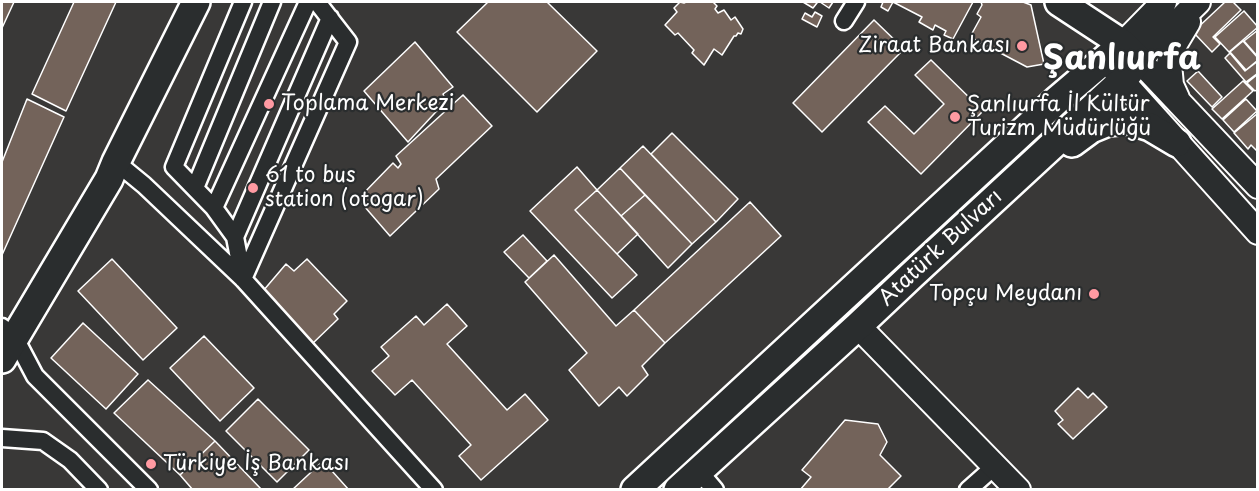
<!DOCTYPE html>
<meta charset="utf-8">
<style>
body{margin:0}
#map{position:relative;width:1259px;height:491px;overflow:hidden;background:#393837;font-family:"Playpen Sans",sans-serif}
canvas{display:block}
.frame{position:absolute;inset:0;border:3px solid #fff;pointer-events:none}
</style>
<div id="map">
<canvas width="1259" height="491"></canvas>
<div class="frame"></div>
</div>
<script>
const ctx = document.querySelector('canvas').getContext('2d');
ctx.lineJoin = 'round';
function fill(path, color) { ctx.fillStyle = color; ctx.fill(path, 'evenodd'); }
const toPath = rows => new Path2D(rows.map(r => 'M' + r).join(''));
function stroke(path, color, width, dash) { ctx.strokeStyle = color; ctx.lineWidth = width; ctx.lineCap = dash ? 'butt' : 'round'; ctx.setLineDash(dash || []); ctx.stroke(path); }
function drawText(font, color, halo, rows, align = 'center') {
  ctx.font = font + ' "Playpen Sans",sans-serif'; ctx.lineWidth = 4.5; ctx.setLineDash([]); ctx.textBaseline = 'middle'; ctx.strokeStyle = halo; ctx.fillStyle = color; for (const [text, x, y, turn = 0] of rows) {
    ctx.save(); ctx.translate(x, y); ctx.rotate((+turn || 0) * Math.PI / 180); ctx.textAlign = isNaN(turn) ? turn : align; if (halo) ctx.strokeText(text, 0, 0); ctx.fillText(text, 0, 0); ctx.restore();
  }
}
const building = toPath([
 [2,2,14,2,2,28,2,2],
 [74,2,116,2,66,111,32,94,74,2],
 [488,2,547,2,597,51,537,112,457,32,488,2],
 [680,2,684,3,686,2,713,2,717,6,715,9,718,13,724,10,731,20,735,17,743,29,741,34,738,33,736,36,734,36,722,55,714,49,704,65,692,53,694,50,678,33,675,35,665,25,677,12,674,8,680,2],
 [803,2,815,2,817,3,813,8,803,2],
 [820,2,833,2,829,8,820,2],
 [883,2,973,2,953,39,944,35,946,31,935,25,933,30,919,22,922,17,893,2,888,11,881,7,883,2],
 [981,2,1023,2,1031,5,1044,64,1027,67,970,37,981,17,977,14,982,5,981,2],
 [1225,2,1233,2,1241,10,1213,37,1220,44,1212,52,1193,32,1225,2],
 [1244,11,1258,27,1229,52,1215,37,1244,11],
 [815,12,822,16,817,27,802,19,805,13,812,17,815,12],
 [874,20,904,49,822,132,793,103,874,20],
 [1258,30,1258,57,1244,41,1258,30],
 [1243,41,1258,58,1258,60,1246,70,1230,52,1243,41],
 [415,42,453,87,443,94,446,101,408,142,364,91,415,42],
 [1230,53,1245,71,1258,61,1258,73,1246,82,1225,58,1230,53],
 [931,60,983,111,921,174,868,122,885,106,914,134,944,104,915,75,931,60],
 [1198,71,1222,97,1212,107,1187,81,1198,71],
 [1258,74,1258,89,1255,91,1247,83,1258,74],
 [1243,81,1253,91,1222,119,1212,109,1243,81],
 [463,95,492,126,436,179,439,189,390,236,358,199,393,163,398,168,401,164,396,156,463,95],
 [27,99,64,117,2,255,2,162,27,99],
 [1246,99,1257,111,1234,132,1223,120,1246,99],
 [1258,113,1258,152,1251,145,1248,149,1234,133,1258,113],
 [672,133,738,199,716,222,651,154,672,133],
 [643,146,716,222,692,244,620,168,643,146],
 [577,167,597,190,575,210,637,275,612,298,530,211,577,167],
 [620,168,645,195,621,216,597,190,620,168],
 [597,190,638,234,617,254,575,210,597,190],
 [645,195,692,244,668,268,621,216,645,195],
 [750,202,781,236,665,343,634,310,750,202],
 [523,235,547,261,529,278,504,252,523,235],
 [554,255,616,326,634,310,665,343,642,366,648,375,627,396,619,387,599,406,569,370,587,353,525,282,554,255],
 [112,259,177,328,143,360,78,291,112,259],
 [307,259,347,301,334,314,338,319,311,345,263,291,286,264,294,271,307,259],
 [447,304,467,326,447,344,507,410,525,394,548,420,481,480,459,456,471,445,412,380,395,395,372,371,389,356,381,347,416,316,424,325,447,304],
 [83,323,138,374,106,409,51,358,83,323],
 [204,336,254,388,220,421,170,368,204,336],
 [148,380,215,441,180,475,114,413,148,380],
 [1078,388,1088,398,1093,393,1107,407,1073,439,1058,424,1063,420,1055,411,1078,388],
 [258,399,309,450,277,482,226,431,258,399],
 [845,420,878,424,887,442,880,455,901,476,887,490,800,490,811,477,802,470,845,420],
 [215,441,262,490,193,490,180,475,215,441],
 [323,461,349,490,292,490,323,461]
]);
const street = toPath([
 [844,21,856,2],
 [116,162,144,185,243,279,434,490],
 [195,188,272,2],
 [214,208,308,2],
 [235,237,330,18],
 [243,279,235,237,214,208,174,167,243,2],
 [243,279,348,42,317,2],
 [2,327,15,338,35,376,149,490],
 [2,438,43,441,70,460,99,490],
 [698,470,715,490],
 [968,490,995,466]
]);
const secondary = toPath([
 [1198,2,1139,60,1258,186],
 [1123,44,1164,2],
 [1112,65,1122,81,1258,232],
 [1177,98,1171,85,1169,64,1173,47,1188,22],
 [858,326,1018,490]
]);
const primary = toPath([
 [1072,143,1091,129,1108,122,1128,120,1150,127,1177,143],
 [2,359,109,179,116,162,196,2],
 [635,490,1056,101,1123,44],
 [678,490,858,326,912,275,1122,81,1139,60,1123,44,1059,2]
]);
const markers = [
 [1022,46,6,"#ff9aa2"],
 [269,104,6,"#ff9aa2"],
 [955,117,6,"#ff9aa2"],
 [253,188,6,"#ff9aa2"],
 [1094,294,6,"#ff9aa2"],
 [151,464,6,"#ff9aa2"]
];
const poiNames = [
 ["Ziraat Bankası",1010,46,"right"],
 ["Toplama Merkezi",281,104],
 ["Şanlıurfa İl Kültür",967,105],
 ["Turizm Müdürlüğü",967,129],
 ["61 to bus",265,176],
 ["station (otogar)",265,200],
 ["Topçu Meydanı",1082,294,"right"],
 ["Türkiye İş Bankası",163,464]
];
const streetNames = [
 ["Atatürk Bulvarı",941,248,-43]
];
const townNames = [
 ["Şanlıurfa",1122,60]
];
fill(building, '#73635a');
stroke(building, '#fff', 1.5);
stroke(street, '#fff', 21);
stroke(secondary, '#fff', 28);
stroke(primary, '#fff', 32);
stroke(street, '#2a2d2e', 16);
stroke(secondary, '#2a2d2e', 24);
stroke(primary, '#2a2d2e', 27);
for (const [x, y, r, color] of markers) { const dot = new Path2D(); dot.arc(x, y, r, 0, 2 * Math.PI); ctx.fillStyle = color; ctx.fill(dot); stroke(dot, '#2a2d2e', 2); }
drawText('21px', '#fff', '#2a2d2e', poiNames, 'left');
drawText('21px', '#fff', '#2a2d2e', streetNames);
drawText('bold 33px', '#fff', '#2a2d2e', townNames);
</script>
